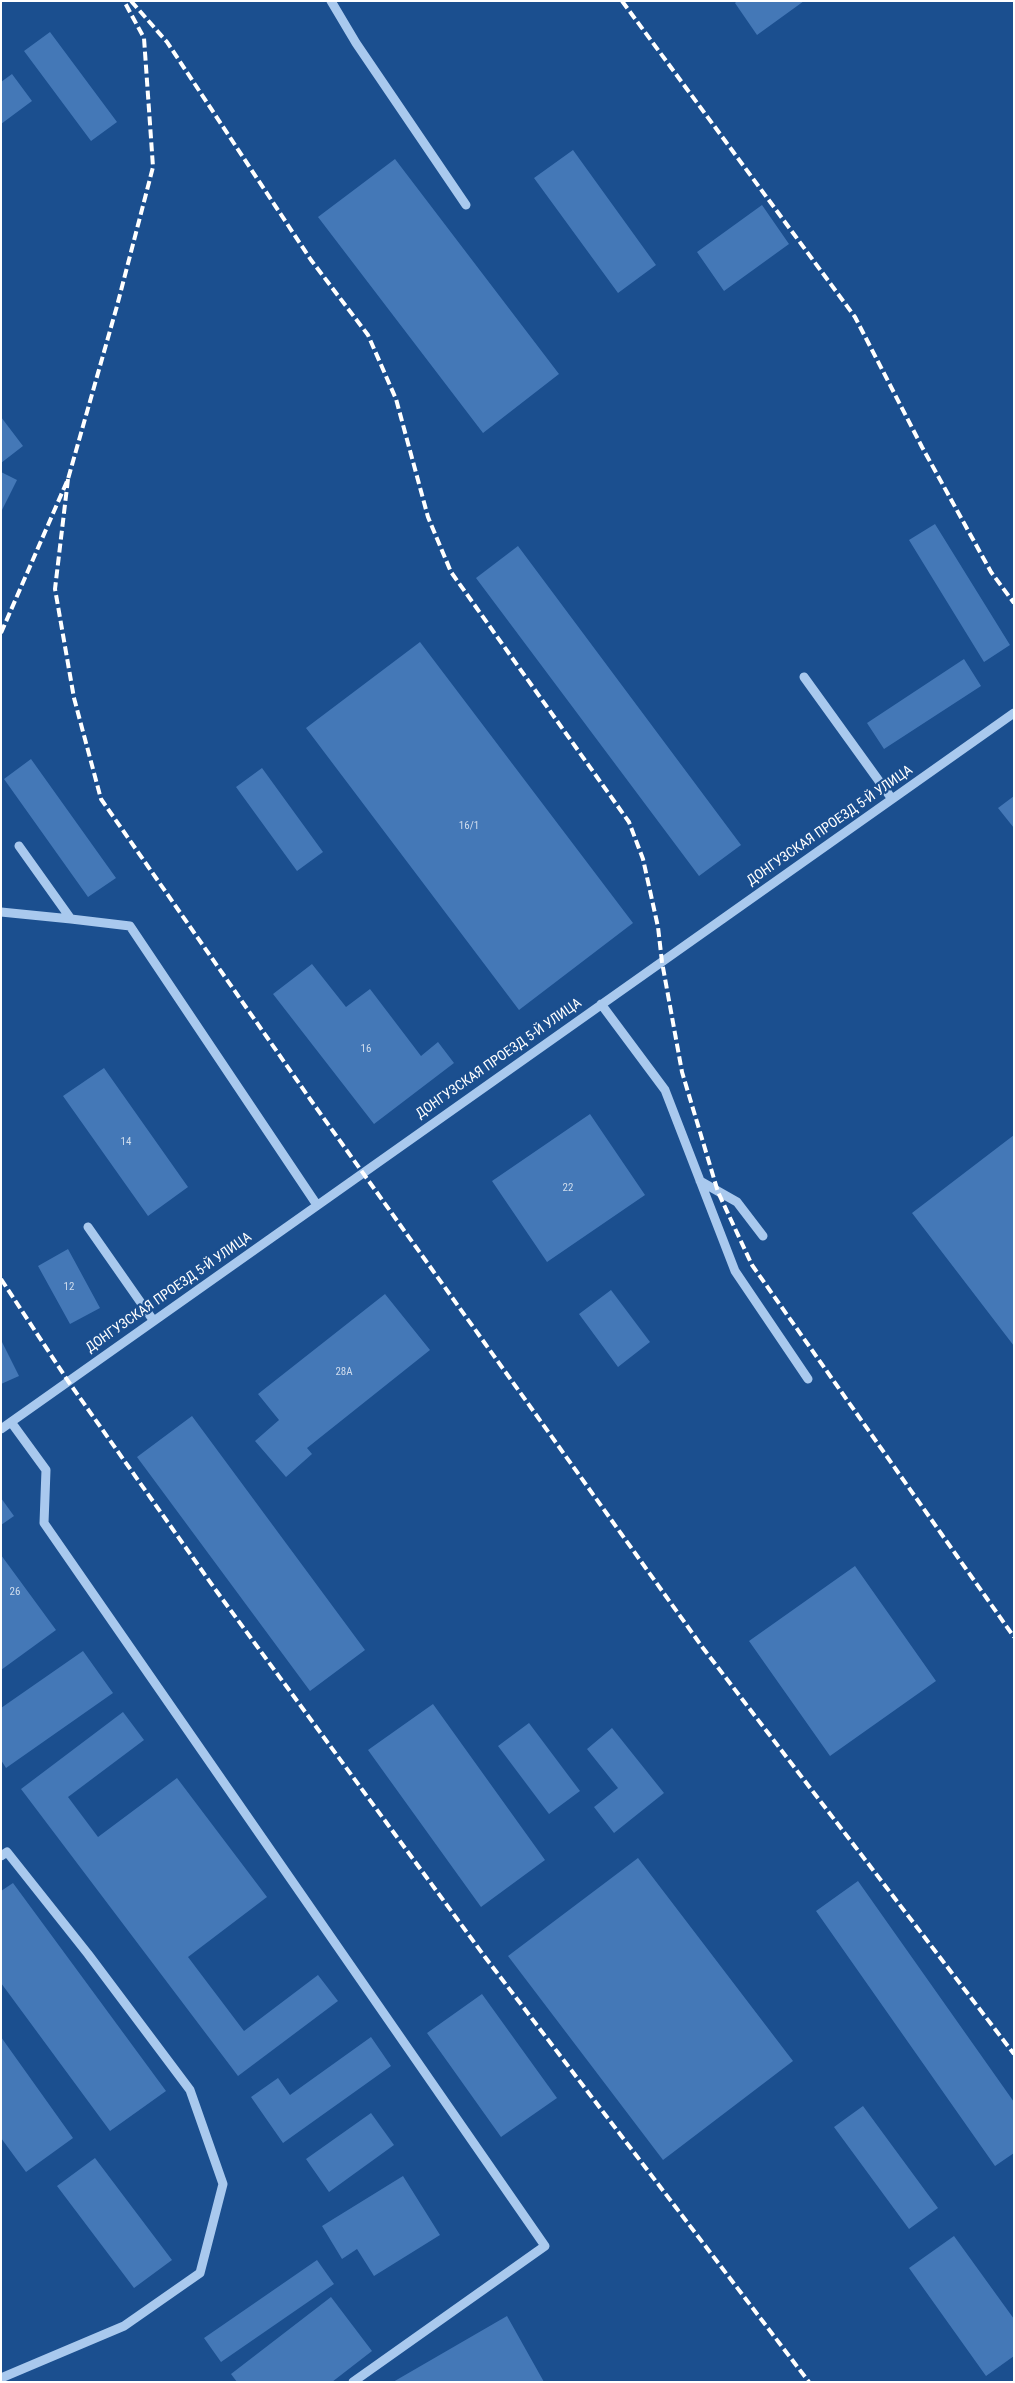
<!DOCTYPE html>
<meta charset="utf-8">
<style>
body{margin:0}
#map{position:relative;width:1015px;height:2383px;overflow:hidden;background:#1b4f8f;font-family:"Roboto Condensed",sans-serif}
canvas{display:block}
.frame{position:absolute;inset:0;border:2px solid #fff;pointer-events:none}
</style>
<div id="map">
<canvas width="1015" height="2383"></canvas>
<div class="frame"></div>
</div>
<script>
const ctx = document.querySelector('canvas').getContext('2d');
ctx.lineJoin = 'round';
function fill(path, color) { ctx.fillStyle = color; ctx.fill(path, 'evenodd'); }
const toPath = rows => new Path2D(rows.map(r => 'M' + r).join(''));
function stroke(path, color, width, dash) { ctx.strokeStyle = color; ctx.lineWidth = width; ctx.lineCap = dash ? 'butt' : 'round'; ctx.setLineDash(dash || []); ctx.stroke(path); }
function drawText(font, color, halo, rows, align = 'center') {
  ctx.font = font + ' "Roboto Condensed",sans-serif'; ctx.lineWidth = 4.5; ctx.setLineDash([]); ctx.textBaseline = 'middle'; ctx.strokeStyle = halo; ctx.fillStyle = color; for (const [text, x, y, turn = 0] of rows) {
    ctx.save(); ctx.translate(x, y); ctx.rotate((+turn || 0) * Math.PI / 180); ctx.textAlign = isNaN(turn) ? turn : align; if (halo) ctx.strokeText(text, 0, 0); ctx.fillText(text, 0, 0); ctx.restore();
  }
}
const building = toPath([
 [737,1,804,1,757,35,735,3],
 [50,32,117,122,91,141,24,51],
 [12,74,32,101,1,124,1,82],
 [573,150,656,265,618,293,534,178],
 [395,159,559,374,483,433,318,217],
 [762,205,789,244,724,291,697,252],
 [1,417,23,446,1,463],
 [1,472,17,480,1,512],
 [935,524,1010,645,984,662,909,540],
 [518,546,741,845,699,876,476,578],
 [420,642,633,923,519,1010,306,728],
 [964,659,981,686,884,749,867,723],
 [31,759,116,878,88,897,4,779],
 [262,768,323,852,297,871,236,787],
 [1014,796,1014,828,998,808],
 [312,964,346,1007,370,989,421,1056,438,1042,454,1063,374,1124,273,994],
 [104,1068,188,1187,148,1216,63,1096],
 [590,1114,645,1195,547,1262,492,1181],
 [1014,1135,1014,1346,912,1213],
 [68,1249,100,1308,70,1324,38,1266],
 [611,1290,650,1342,618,1367,579,1314],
 [385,1294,430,1350,307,1448,312,1454,286,1477,255,1441,279,1420,258,1394],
 [1,1340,19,1376,1,1384],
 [192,1416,365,1650,310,1691,137,1457],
 [1,1498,14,1516,1,1525],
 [1,1555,56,1630,1,1670],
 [855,1566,936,1681,830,1756,749,1641],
 [83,1651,113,1693,6,1768,1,1760,1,1708],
 [433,1704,545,1860,481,1907,368,1750],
 [123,1712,144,1740,68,1797,98,1837,177,1778,267,1897,188,1957,244,2031,318,1975,338,2001,238,2076,21,1789],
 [529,1723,580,1791,549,1814,498,1746],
 [612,1728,664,1793,614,1833,594,1807,618,1788,587,1749],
 [638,1858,793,2061,663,2160,508,1956],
 [858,1881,1014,2102,1014,2153,995,2166,816,1911],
 [13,1883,166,2091,110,2131,1,1983,1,1891],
 [482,1994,557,2098,501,2137,427,2033],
 [1,2037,73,2138,26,2172,1,2138],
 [371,2037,391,2066,283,2143,251,2097,278,2078,290,2095],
 [863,2106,938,2208,909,2229,834,2127],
 [371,2113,394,2145,329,2192,306,2159],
 [95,2158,172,2260,134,2288,57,2186],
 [403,2176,440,2235,374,2276,357,2249,342,2259,322,2226],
 [954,2236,1014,2319,1014,2356,986,2376,909,2268],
 [317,2260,334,2284,221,2362,204,2338],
 [331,2297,372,2351,332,2382,237,2382,231,2374],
 [507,2316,544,2382,393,2382]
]);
const minor = toPath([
 [331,1,356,43,466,205],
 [804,677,892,799],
 [19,846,71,919,130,926,317,1205],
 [1,912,71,919],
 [601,1004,665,1090,735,1271,808,1379],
 [700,1181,737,1202,763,1236],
 [88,1227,153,1320],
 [11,1422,46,1470,44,1523,545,2246,353,2382],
 [1,1429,1014,713],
 [1,1856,7,1852,88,1954,190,2090,223,2184,200,2273,124,2326,1,2378]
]);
const rail = toPath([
 [131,1,167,42,311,260,368,335,396,399,428,517,451,572,629,822,643,859,658,927,662,962,682,1072,718,1192,752,1265,1014,1637],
 [622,1,855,317,922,447,991,572,1014,603],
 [68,479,55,589,74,698,101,799,310,1099,703,1648,1014,2054],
 [1,633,68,479,117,306,153,167,144,38,124,1],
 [1,1279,68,1381,215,1589,485,1957,809,2382]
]);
const numberNames = [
 ["16/1",469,826],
 ["16",366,1049],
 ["14",126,1142],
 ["22",568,1188],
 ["12",69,1287],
 ["28А",344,1372],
 ["26",15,1592]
];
const streetNames = [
 ["ДОНГУЗСКАЯ ПРОЕЗД 5-Й УЛИЦА",830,826,-35],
 ["ДОНГУЗСКАЯ ПРОЕЗД 5-Й УЛИЦА",499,1059,-35],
 ["ДОНГУЗСКАЯ ПРОЕЗД 5-Й УЛИЦА",169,1293,-35]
];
fill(building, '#4478b7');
stroke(minor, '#a9c9ee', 9);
stroke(rail, '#fff', 4, [9, 4]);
drawText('11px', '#d0dded', null, numberNames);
drawText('14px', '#fff', '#1b4f8f', streetNames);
</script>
